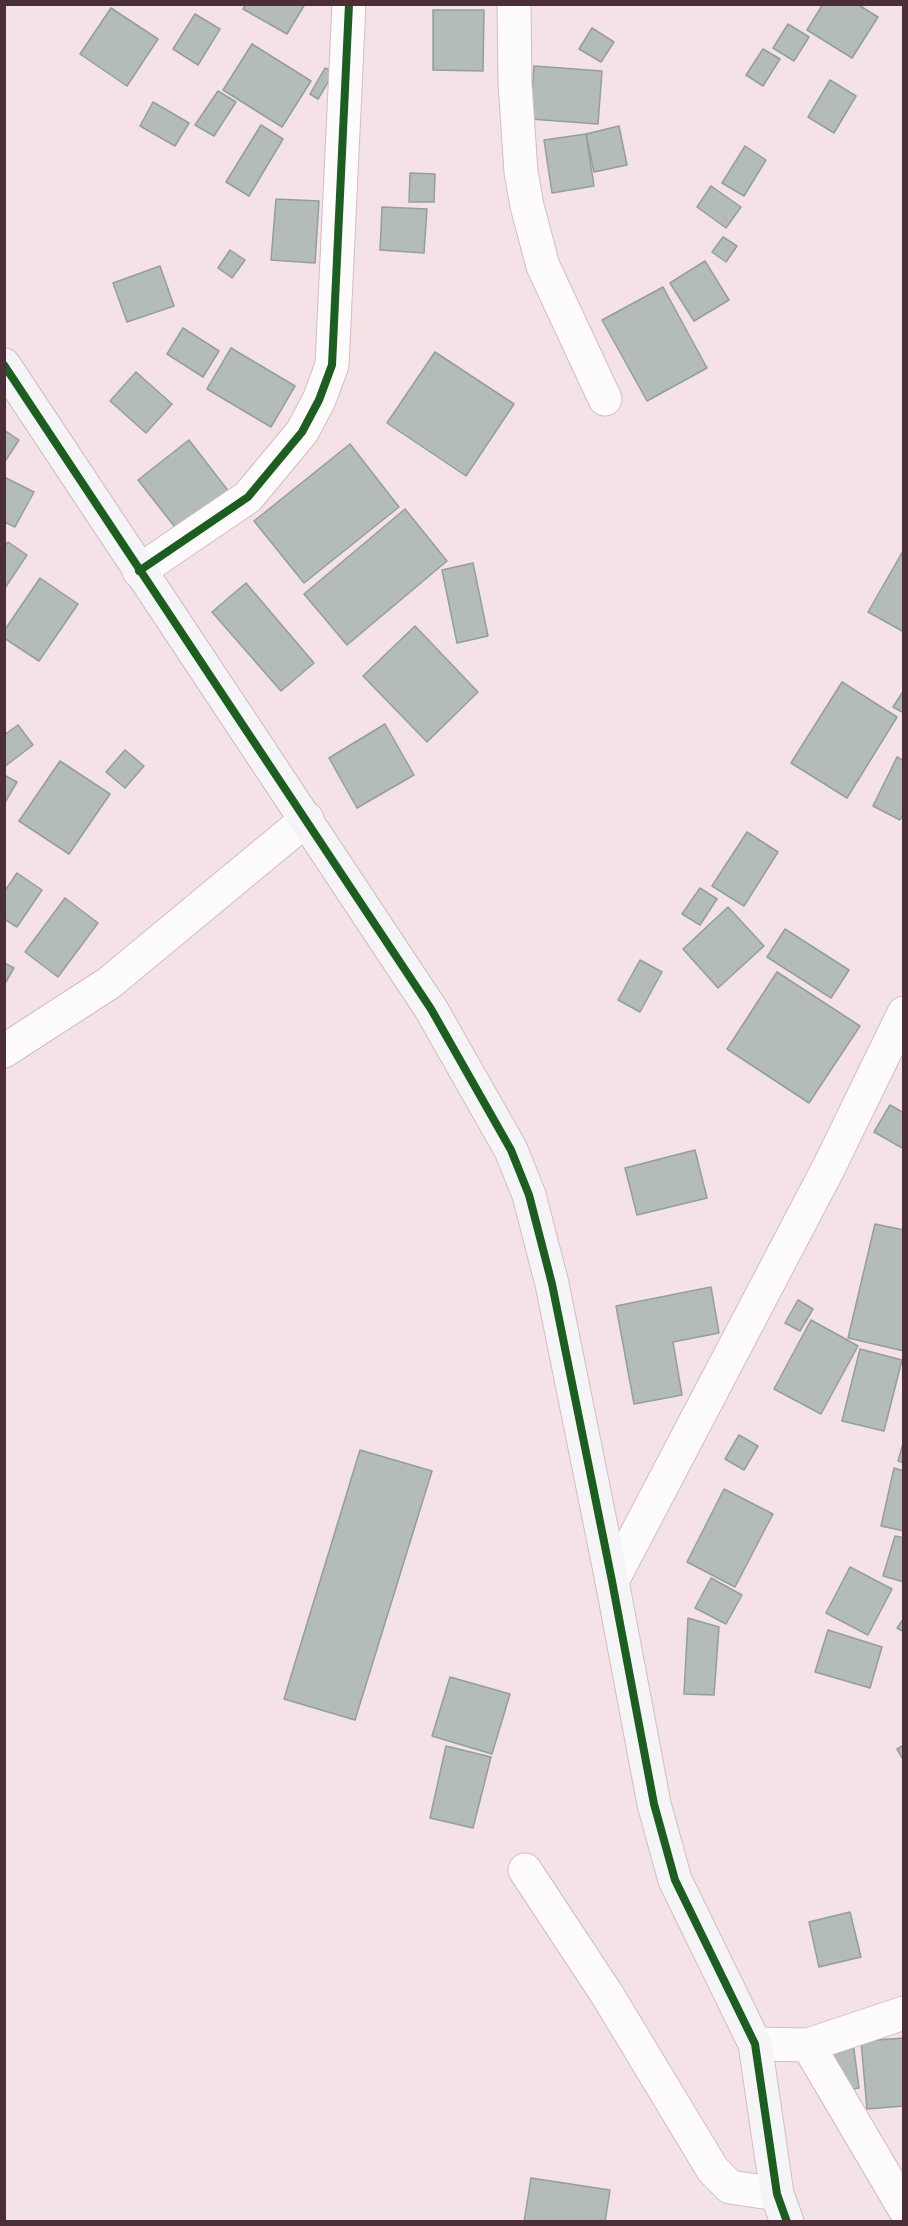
<!DOCTYPE html>
<style>
body{margin:0}
#map{position:relative;width:908px;height:2226px;overflow:hidden;background:#f4e2e6;font-family:Barlow,sans-serif}
canvas{display:block}
.frame{position:absolute;inset:0;border:6px solid #4b2e36;pointer-events:none}
</style>
<div id="map">
<canvas width="908" height="2226"></canvas>
<div class="frame"></div>
</div>
<script>
const ctx = document.querySelector('canvas').getContext('2d');
ctx.lineJoin = 'round';
function fill(path, color) { ctx.fillStyle = color; ctx.fill(path, 'evenodd'); }
const toPath = rows => new Path2D(rows.map(r => 'M' + r).join(''));
function stroke(path, color, width, dash) { ctx.strokeStyle = color; ctx.lineWidth = width; ctx.lineCap = dash ? 'butt' : 'round'; ctx.setLineDash(dash || []); ctx.stroke(path); }
const building = toPath([
 [246,4,305,4,287,34,243,9,246,4],
 [823,4,857,4,878,17,852,58,807,30,823,4],
 [111,8,158,39,127,86,80,54,111,8],
 [433,10,484,10,483,71,433,70,433,10],
 [195,14,220,29,198,65,173,49,195,14],
 [788,24,809,37,794,61,773,48,788,24],
 [592,28,614,42,601,62,579,49,592,28],
 [252,44,311,81,282,127,223,90,252,44],
 [763,49,780,59,763,86,746,75,763,49],
 [534,66,602,71,598,124,530,119,534,66],
 [325,68,334,72,318,99,310,94,325,68],
 [830,80,856,96,834,133,808,117,830,80],
 [218,91,236,102,214,136,195,125,218,91],
 [153,102,189,123,175,146,140,126,153,102],
 [261,125,283,139,249,196,226,182,261,125],
 [619,126,627,165,594,172,586,134,619,126],
 [586,134,594,186,552,193,544,140,586,134],
 [745,146,766,160,744,196,722,183,745,146],
 [410,173,435,174,434,202,409,202,410,173],
 [711,186,741,207,726,228,697,207,711,186],
 [276,199,319,201,315,263,271,260,276,199],
 [382,207,427,209,424,253,380,250,382,207],
 [723,237,737,246,726,262,712,252,723,237],
 [230,250,245,260,232,278,218,268,230,250],
 [705,261,729,300,694,321,670,283,705,261],
 [160,266,174,306,127,322,113,283,160,266],
 [663,287,707,368,647,401,602,320,663,287],
 [183,328,219,351,203,377,167,354,183,328],
 [231,348,295,386,271,427,207,389,231,348],
 [435,352,514,404,466,476,387,423,435,352],
 [136,372,172,404,146,433,110,401,136,372],
 [4,430,19,440,4,463,4,430],
 [189,440,233,497,182,536,138,480,189,440],
 [350,444,399,507,304,583,254,521,350,444],
 [4,477,34,492,15,527,4,522,4,477],
 [405,509,447,561,347,645,304,594,405,509],
 [8,542,27,555,5,588,4,547,8,542],
 [903,551,904,552,904,632,868,612,903,551],
 [473,563,488,636,457,643,442,570,473,563],
 [40,578,78,604,39,661,4,638,4,631,40,578],
 [246,583,314,663,281,691,212,612,246,583],
 [415,626,478,692,427,742,363,676,415,626],
 [842,682,897,717,847,798,791,763,842,682],
 [904,690,904,713,893,707,904,690],
 [385,724,414,775,357,808,329,758,385,724],
 [18,725,33,745,4,767,4,735,18,725],
 [125,750,144,766,125,788,106,772,125,750],
 [897,757,904,761,904,813,900,820,873,806,897,757],
 [60,761,110,794,69,854,19,821,60,761],
 [4,775,17,782,4,804,4,775],
 [747,832,778,852,744,906,712,886,747,832],
 [17,873,42,890,17,927,4,919,4,892,17,873],
 [700,888,717,899,700,925,682,914,700,888],
 [65,898,98,923,58,977,25,952,65,898],
 [728,907,764,946,718,988,683,949,728,907],
 [785,929,849,970,831,998,767,957,785,929],
 [640,960,662,972,640,1012,618,1000,640,960],
 [4,963,14,968,4,985,4,963],
 [777,972,860,1026,809,1103,727,1049,777,972],
 [890,1105,904,1113,904,1149,874,1132,890,1105],
 [695,1150,707,1198,637,1215,625,1168,695,1150],
 [875,1224,904,1230,904,1351,848,1338,875,1224],
 [711,1287,719,1333,673,1342,682,1395,634,1404,616,1306,711,1287],
 [798,1300,813,1309,800,1331,785,1323,798,1300],
 [811,1320,858,1346,821,1414,774,1389,811,1320],
 [860,1349,902,1360,884,1431,842,1421,860,1349],
 [739,1435,758,1446,744,1470,725,1459,739,1435],
 [904,1440,904,1463,898,1461,904,1440],
 [360,1450,432,1471,355,1720,284,1699,360,1450],
 [894,1468,904,1471,904,1531,881,1526,894,1468],
 [724,1489,773,1514,735,1587,687,1562,724,1489],
 [895,1536,904,1538,904,1582,883,1576,895,1536],
 [850,1567,892,1589,868,1635,826,1613,850,1567],
 [711,1578,742,1595,726,1624,695,1608,711,1578],
 [688,1618,719,1627,714,1695,684,1694,688,1618],
 [904,1618,904,1632,897,1628,904,1618],
 [828,1630,882,1647,870,1688,815,1672,828,1630],
 [450,1677,510,1694,492,1754,432,1736,450,1677],
 [904,1745,904,1761,897,1749,904,1745],
 [446,1746,491,1757,473,1828,430,1818,446,1746],
 [850,1912,861,1957,819,1967,809,1922,850,1912],
 [904,2038,904,2106,867,2109,861,2041,904,2038],
 [853,2042,859,2088,833,2092,827,2046,853,2042],
 [531,2178,610,2190,605,2222,524,2222,531,2178]
]);
const street = toPath([
 [514,4,515,83,521,172,527,206,543,266,605,399],
 [139,571,248,497,302,432,319,400,332,365,349,4],
 [4,1051,109,983,307,819],
 [612,1581,828,1169,904,1013],
 [525,1870,608,1996,713,2170,730,2187,777,2194],
 [755,2044,808,2045,904,2013],
 [808,2045,904,2208]
]);
const secondary = toPath([
 [4,365,431,1009,511,1150,529,1195,552,1284,612,1581,654,1804,675,1880,755,2044,777,2194,787,2222]
]);
const cycleway = toPath([
 [4,365,431,1009,511,1150,529,1195,552,1284,612,1581,654,1804,675,1880,755,2044,777,2194,787,2222],
 [139,571,248,497,302,432,319,400,332,365,349,4]
]);
fill(building, '#b3bcbb');
stroke(building, '#939e9d', 1.5);
stroke(street, '#d3bdc3', 35);
stroke(secondary, '#d3bdc3', 35);
stroke(street, '#fdfbfb', 33);
stroke(secondary, '#f5f5f7', 33);
stroke(cycleway, '#1b5e20', 8);
</script>
